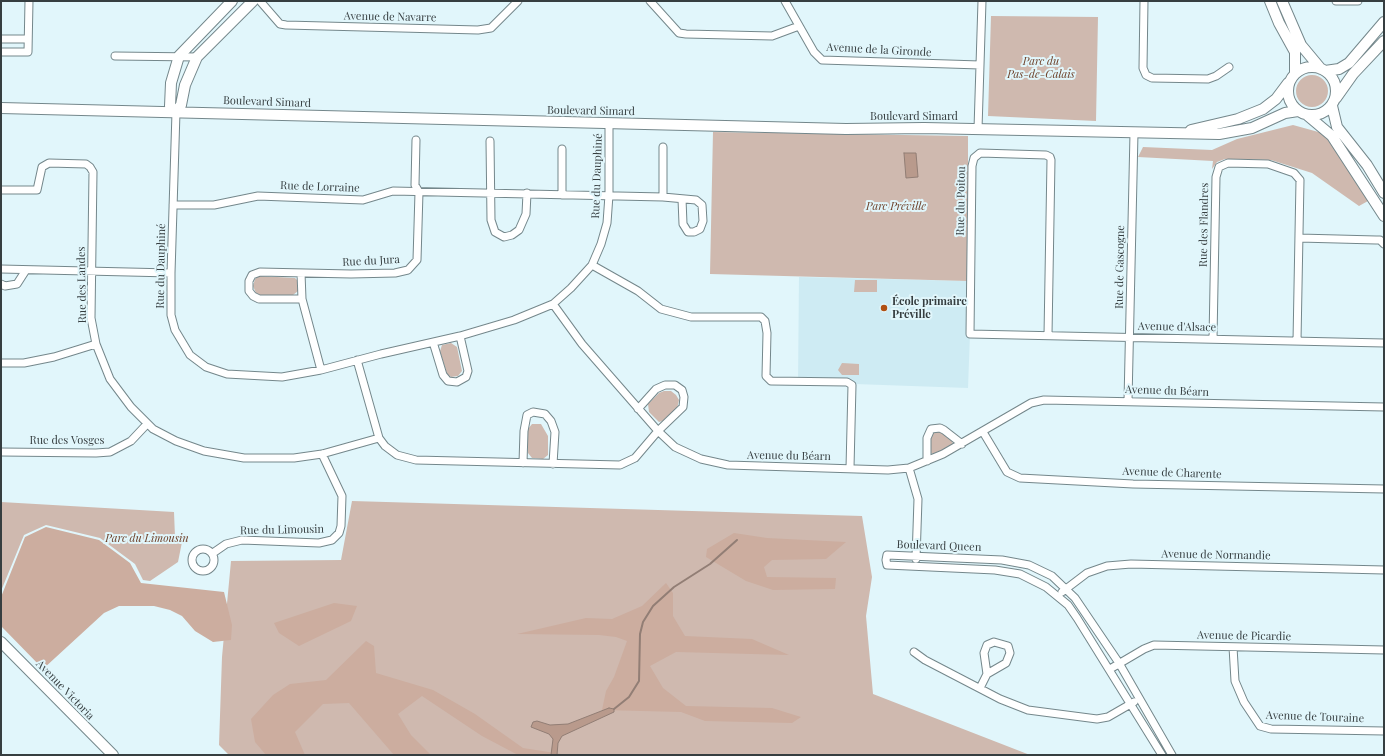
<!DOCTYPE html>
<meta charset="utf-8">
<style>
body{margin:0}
#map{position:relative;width:1385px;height:756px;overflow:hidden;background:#e1f6fb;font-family:"Playfair Display",serif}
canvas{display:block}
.frame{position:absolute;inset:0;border:2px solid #363e40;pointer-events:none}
</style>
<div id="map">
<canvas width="1385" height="756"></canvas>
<div class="frame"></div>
</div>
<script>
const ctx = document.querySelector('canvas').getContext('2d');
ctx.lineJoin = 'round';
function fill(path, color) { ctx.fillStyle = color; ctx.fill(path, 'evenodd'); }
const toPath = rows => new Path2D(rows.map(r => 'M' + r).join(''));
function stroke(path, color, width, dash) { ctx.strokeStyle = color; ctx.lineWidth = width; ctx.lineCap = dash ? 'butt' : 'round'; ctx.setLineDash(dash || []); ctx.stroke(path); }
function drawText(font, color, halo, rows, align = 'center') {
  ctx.font = font + ' "Playfair Display",serif'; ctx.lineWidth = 4; ctx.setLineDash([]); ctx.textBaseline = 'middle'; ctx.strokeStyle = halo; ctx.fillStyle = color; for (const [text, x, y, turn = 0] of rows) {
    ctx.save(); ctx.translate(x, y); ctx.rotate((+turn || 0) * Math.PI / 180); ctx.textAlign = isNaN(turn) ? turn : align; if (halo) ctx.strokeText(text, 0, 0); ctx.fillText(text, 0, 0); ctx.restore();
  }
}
const built = toPath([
 [799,277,968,281,970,334,968,388,798,382]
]);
const green = toPath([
 [991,16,1098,17,1096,121,988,116],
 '1296 91a16 16 0 1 1 32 0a16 16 0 1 1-32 0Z',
 [1293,125,1322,133,1332,144,1368,201,1359,206,1312,173,1271,160,1225,159,1217,162,1212,169,1213,161,1138,157,1143,147,1212,150,1237,139],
 [713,132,968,136,968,281,710,274],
 [259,276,295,278,299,282,298,291,293,295,260,295,256,293,253,286,255,279],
 [855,280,877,280,877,292,854,292],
 [451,343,457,347,462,371,458,376,451,377,447,374,440,351,442,345],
 [842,363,859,364,859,375,842,375,838,370],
 [664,391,671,391,676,395,679,400,677,409,666,420,659,422,649,412,648,404,659,393],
 [532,424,541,424,548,436,548,455,543,459,532,458,528,453,528,429],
 [937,431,943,432,952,440,953,444,951,446,934,455,930,452,930,435],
 [352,501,862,516,872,577,866,616,873,694,1030,755,229,755,219,745,222,657,231,561,341,560],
 [1,502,174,512,175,537,182,542,178,562,150,581,143,580,135,564,100,538,46,525,24,535,1,591]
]);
const forest = toPath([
 [46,527,99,540,130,563,141,583,224,592,232,625,231,640,213,642,195,631,182,616,170,610,154,606,119,606,104,613,43,669,1,626,1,597,25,537],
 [734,533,767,538,846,542,826,559,772,560,764,567,767,577,836,578,835,589,773,590,746,581,706,557,707,549],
 [666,583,673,593,673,616,685,636,752,639,789,655,676,652,650,666,663,688,686,706,772,708,801,717,792,723,705,721,681,712,602,710,606,691,614,677,627,641,616,637,599,635,517,634,586,618,612,619,642,606],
 [334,603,357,606,351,621,299,646,279,633,274,623],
 [366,641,374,646,376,673,433,690,475,714,523,748,568,755,518,755,482,736,422,696,398,714,411,735,431,755,394,755,349,703,323,704,295,732,305,755,266,755,255,742,251,719,273,695,290,684,326,680]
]);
const water = toPath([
 [904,153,916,153,918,177,906,178,904,153],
 [609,708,614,709,614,712,562,736,558,743,557,755,551,755,553,739,549,734,531,727,533,722,537,721,550,725,568,724,609,708]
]);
const stream = toPath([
 [614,709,629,697,639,681,640,634,643,622,653,606,674,587,710,564,737,540]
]);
const street = toPath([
 [260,1,280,24,286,25,478,30,491,28,518,1],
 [650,1,679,33,686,34,772,36,799,26],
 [785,1,814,52,822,60,980,65],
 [1144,1,1143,68,1146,75,1152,78,1208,79,1216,76,1229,67],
 [1336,1,1358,1],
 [1,39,28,39],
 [1,52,28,52,29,1],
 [115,56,197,57],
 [176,112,171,273,171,315,175,330,190,355,206,367,227,374,282,377,321,370,381,354,460,336,514,320,553,304,571,288,592,265,601,244,607,223,609,195,609,123],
 [978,129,982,1],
 [490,141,491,220,495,232,504,237,512,235,519,230,526,214,527,193],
 [663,147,663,197],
 [1,190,37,190,42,167,49,163,86,164,90,167,93,172,91,318,96,344,110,379,131,407,153,429,176,441,204,451,244,458,294,458,322,454,379,438],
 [562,195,562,149],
 [173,205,214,205,258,196,363,200,393,191,663,197,696,200,702,205,703,221,700,229,694,232,688,232,683,224,682,199],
 [1299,238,1376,240,1380,240,1384,244],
 [592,265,638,291,661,309,691,317,761,317,765,321,767,333,766,376,771,381,847,382,852,385,850,468],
 [1,269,171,273],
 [301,273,302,299,321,370],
 [1,284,5,286,17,284,26,270],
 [302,299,259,299,253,296,249,291,249,281,252,275,260,272,351,274,395,273,408,270,417,260,419,192,415,185,416,140],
 [553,304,582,344,658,431,675,447,701,459,728,465,888,470,909,468,943,454,1031,403,1044,400,1384,407],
 [1048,335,1051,160,1050,157,1046,155,980,153,974,158,972,166,970,334,1384,343],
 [1213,339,1216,177,1219,167,1228,163,1268,164,1294,173,1300,180,1297,341],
 [433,342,443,375,448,381,457,382,466,377,468,371,460,336],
 [357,360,379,438,385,446,397,455,416,460,620,465,635,458,658,431,683,407,684,397,682,390,675,385,665,385,656,389,638,409],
 [1,363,24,363,54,357,96,344],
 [1128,401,1134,133],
 [983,432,1007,472,1020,478,1133,484,1384,489],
 [1,452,96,453,110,452,131,441,147,424],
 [927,461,927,438,931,429,940,428,944,430,962,444],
 [523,463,524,431,527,415,533,412,545,414,551,421,555,432,553,464],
 [909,468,918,499,916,559],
 '192 560a11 11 0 1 1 22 0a11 11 0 1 1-22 0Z',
 [213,553,226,544,242,540,319,543,332,540,339,533,341,526,342,496,322,454],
 [1062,592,1087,573,1107,566,1131,564,1384,570],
 [1233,647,1235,681,1244,702,1260,726,1271,729,1384,731],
 [914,652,925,660,1000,699,1028,710,1097,719,1108,717,1134,702],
 [1110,669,1144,649,1154,645,1384,650],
 [980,688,987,674,1006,663,1010,653,1008,646,994,642,987,645,984,653,987,674],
 [1162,755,1077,618,1068,605,1046,587,1020,574,995,570,887,565,886,560,887,555,1002,560,1029,565,1052,576,1075,598,1119,663,1172,755]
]);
const secondary = toPath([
 [1270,1,1279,23,1295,52,1295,73],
 [1282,1,1301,45,1321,69],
 '1288 91a24 24 0 1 1 48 0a24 24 0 1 1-48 0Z',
 [1325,71,1339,69,1349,63,1384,22],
 [1336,98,1353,74,1384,41],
 [1332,106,1337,127,1367,165,1384,193],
 [1,108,846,129,924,128,1219,134,1252,128,1285,113,1298,111],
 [176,112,181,105,185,85,197,57,253,1],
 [176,112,170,106,171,83,179,56,232,1],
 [1307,115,1332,136,1384,216],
 [1191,130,1238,119,1263,109,1276,99,1288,83],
 [1,642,113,755]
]);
const markers = [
 [884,308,4,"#b04f11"]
];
const streetNames = [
 ["Avenue de Navarre",390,17,1],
 ["Avenue de la Gironde",879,50,3],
 ["Boulevard Simard",267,102,2],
 ["Boulevard Simard",591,111,1],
 ["Boulevard Simard",914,117],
 ["Rue du Dauphiné",597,176,-88],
 ["Rue de Lorraine",320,187,2],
 ["Rue du Poitou",961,201,-89],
 ["Rue des Flandres",1204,225,-89],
 ["Rue du Jura",371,261,-3],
 ["Rue du Dauphiné",161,266,-89],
 ["Rue de Gascogne",1120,267,-89],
 ["Rue des Landes",82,285,-91],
 ["Avenue d'Alsace",1177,327,1],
 ["Avenue du Béarn",1167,391,2],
 ["Rue des Vosges",67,441],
 ["Avenue du Béarn",789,456,1],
 ["Avenue de Charente",1172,473,2],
 ["Rue du Limousin",282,530,-1],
 ["Boulevard Queen",939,546,2],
 ["Avenue de Normandie",1216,555,1],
 ["Avenue de Picardie",1244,636,1],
 ["Avenue Victoria",65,690,46],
 ["Avenue de Touraine",1315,717,2]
];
const parkNames = [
 ["Parc du",1041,62],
 ["Pas-de-Calais",1041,75],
 ["Parc Préville",896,207],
 ["Parc du Limousin",147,539]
];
const poiNames = [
 ["École primaire",892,302],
 ["Préville",892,315]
];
fill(built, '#ceebf3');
fill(green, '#cfb9af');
fill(forest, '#ccad9f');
fill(water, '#b99a8c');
stroke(water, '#927e75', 1);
stroke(stream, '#927e75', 2);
stroke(street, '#74878b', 9);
stroke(secondary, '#74878b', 12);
stroke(street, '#fff', 7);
stroke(secondary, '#fff', 10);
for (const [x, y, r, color] of markers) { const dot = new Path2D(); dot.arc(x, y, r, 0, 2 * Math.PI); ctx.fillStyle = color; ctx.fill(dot); stroke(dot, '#e1f6fb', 1.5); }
drawText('11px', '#363e40', '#e1f6fb', streetNames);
drawText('italic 11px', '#6e412a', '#e1f6fb', parkNames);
drawText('bold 11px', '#363e40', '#e1f6fb', poiNames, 'left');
</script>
